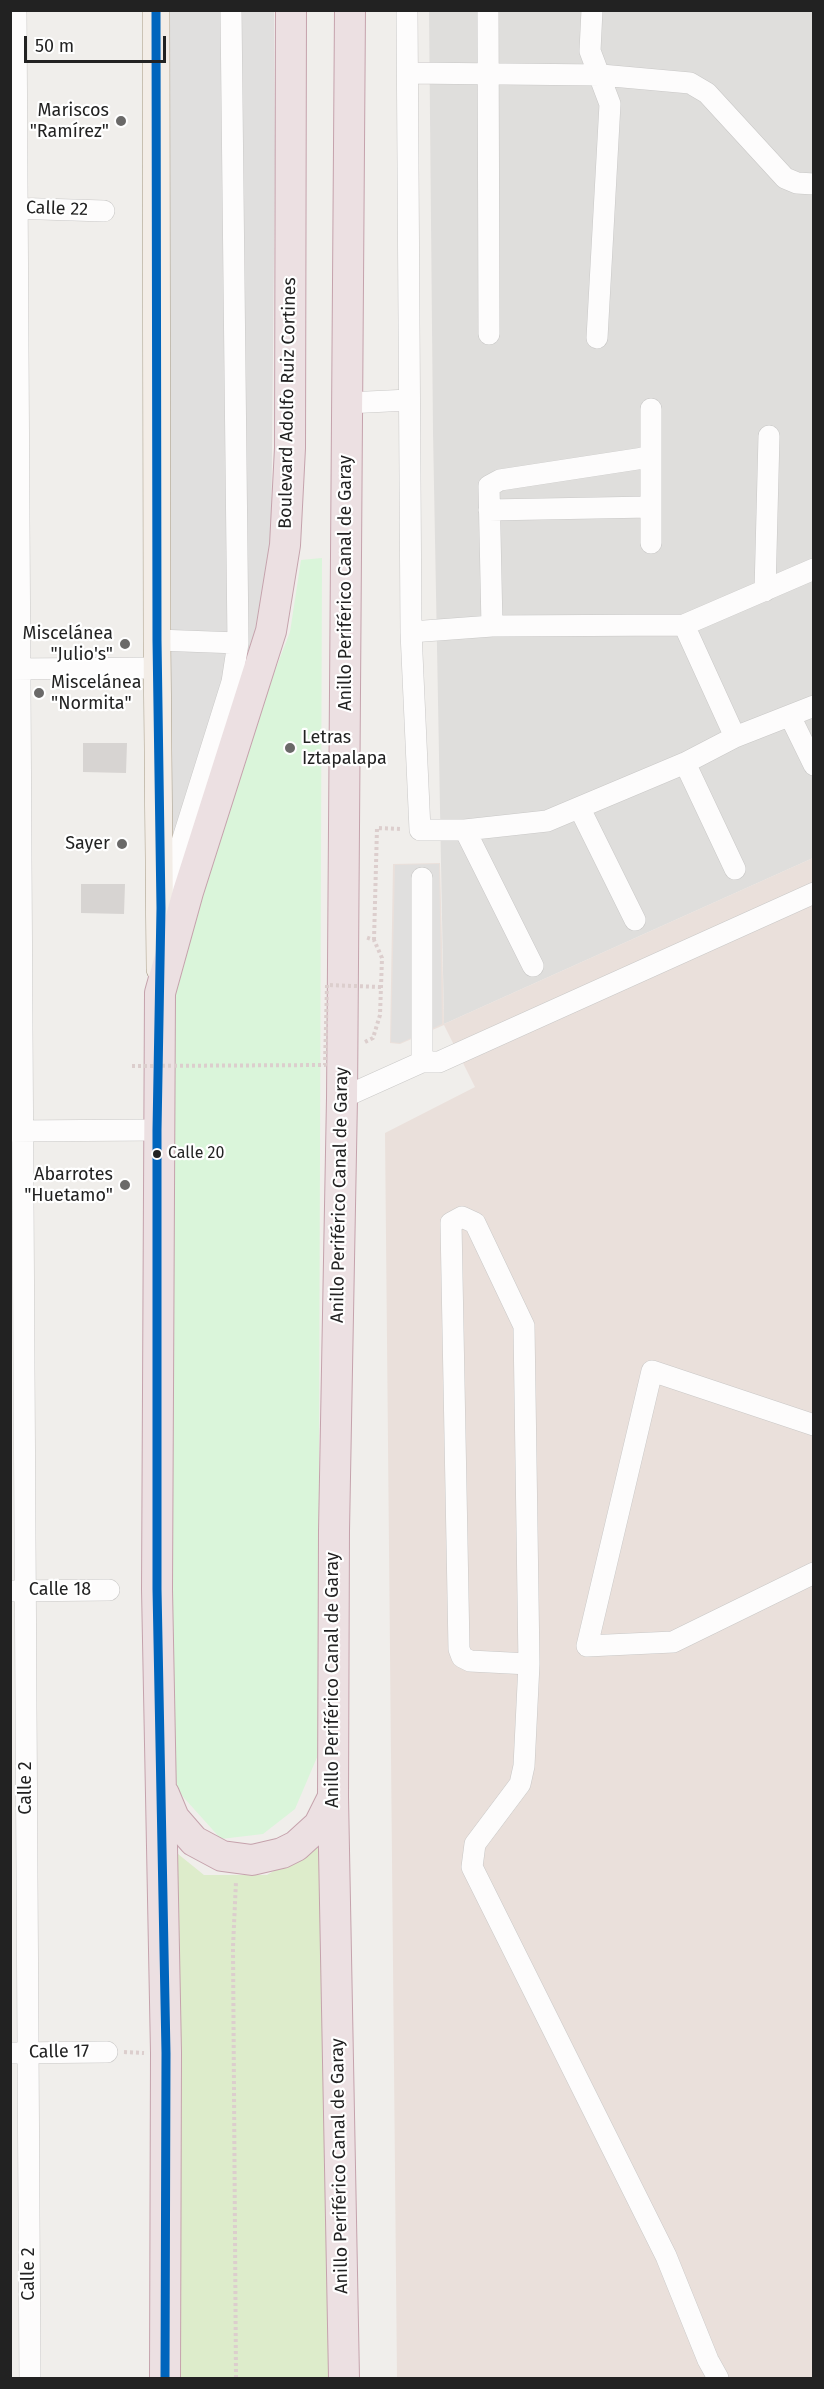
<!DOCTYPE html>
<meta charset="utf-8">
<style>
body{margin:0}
#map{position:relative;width:824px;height:2389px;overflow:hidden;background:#f0eeeb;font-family:"Fira Sans",sans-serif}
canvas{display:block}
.frame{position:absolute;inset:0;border:12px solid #222;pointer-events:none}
.scale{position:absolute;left:24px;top:36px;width:142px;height:27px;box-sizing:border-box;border:3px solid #222;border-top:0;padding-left:8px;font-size:18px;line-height:21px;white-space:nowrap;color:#222;-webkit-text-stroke:4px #fff;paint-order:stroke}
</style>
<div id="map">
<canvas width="824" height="2389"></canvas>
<div class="frame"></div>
<div class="scale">50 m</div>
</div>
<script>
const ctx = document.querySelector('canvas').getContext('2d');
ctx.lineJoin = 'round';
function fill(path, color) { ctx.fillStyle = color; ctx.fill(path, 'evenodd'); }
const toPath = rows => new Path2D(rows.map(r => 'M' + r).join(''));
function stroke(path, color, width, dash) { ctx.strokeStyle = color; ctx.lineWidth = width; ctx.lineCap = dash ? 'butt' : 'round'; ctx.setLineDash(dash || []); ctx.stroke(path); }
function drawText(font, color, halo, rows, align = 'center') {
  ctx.font = font + ' "Fira Sans",sans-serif'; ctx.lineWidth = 4.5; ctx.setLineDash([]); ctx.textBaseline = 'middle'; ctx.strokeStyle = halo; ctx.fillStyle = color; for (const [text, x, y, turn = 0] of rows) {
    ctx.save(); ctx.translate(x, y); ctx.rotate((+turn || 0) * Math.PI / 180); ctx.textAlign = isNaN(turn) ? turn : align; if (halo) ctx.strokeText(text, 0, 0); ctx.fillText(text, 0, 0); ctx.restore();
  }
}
const residential = toPath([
 [429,11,814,11,813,858,444,1024,433,432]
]);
const military = toPath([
 [813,858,813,2378,397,2378,385,1133,475,1087,444,1025,400,1044,390,1043,393,864,440,863,444,1024]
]);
const grass = toPath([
 [321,1826,330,2378,175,2378,162,1841,204,1875,267,1875,307,1851]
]);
const park = toPath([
 [322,558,318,1755,295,1809,263,1834,221,1839,167,1779,153,984,290,632,301,560]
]);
const parking = toPath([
 [165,11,274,11,275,153,271,550,257,638,167,854],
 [439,864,442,1024,400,1043,391,1042,395,865]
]);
const building = toPath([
 [83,743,127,743,126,773,83,772],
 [81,884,125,884,124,914,81,913]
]);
const path = toPath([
 [374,940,377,828,401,829],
 [365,1042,373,1038,380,1015,382,958,374,940,365,937],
 [124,2052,144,2053],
 [236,2378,233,1947,236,1881]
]);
const minor = toPath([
 [16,10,30,2378],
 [407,10,411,632,420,830,465,830,547,821,685,763,735,737,814,706],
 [488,10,489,334],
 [592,10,590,51,610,104,597,338],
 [408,73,601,75,690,83,707,93,785,178,797,183,814,184],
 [10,208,104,211],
 [347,403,409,400],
 [489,510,650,507],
 [651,543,651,409],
 [765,591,769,436],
 [684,625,735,737],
 [492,626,489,486,500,480,650,457],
 [411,632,492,626,684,625,814,569],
 [157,640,238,643],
 [10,669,157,668],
 [790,716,814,765],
 [685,763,735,869],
 [580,809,635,920],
 [465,830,533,966],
 [422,878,422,1062],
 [164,899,232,682,238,643,231,10],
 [342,1098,422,1062,439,1062,814,893],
 [10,1131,157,1130],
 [814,1425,652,1371,587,1646,673,1642,814,1573],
 [10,1591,109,1590],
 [529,1664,470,1661,462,1657,459,1649,451,1223,462,1217,475,1223,524,1326,529,1664,524,1766,520,1784,475,1844,472,1867,666,2256,708,2360,718,2378],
 [10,2053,107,2052]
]);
const major = toPath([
 [156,10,157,640,160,969]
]);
const highway = toPath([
 [164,1794,174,1818,194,1841,222,1856,252,1860,282,1853,296,1846,319,1825,333,1797],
 [165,2378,166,2053,157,1589,160,993,188,892,271,631,285,545,290,448,291,10],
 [344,2378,333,1797,334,1531,342,1098,350,10]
]);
const pathBridge = toPath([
 [132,1066,325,1065,327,985,381,987]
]);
const bus1 = toPath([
 [156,10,157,640,161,908,157,1130,157,1589,166,2053,165,2378]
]);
const markers = [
 [121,121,6,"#6a6968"],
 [125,644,6,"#6a6968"],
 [39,693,6,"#6a6968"],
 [290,748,6,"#6a6968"],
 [122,844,6,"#6a6968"],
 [157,1154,5,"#222"],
 [125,1185,6,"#6a6968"]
];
const busNames = [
 ["Calle 20",168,1154]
];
const poiNames = [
 ["Mariscos",109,111],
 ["\"Ramírez\"",109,132],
 ["Miscelánea",113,634],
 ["\"Julio's\"",113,655],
 ["Miscelánea",51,683,"left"],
 ["\"Normita\"",51,704,"left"],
 ["Letras",302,738,"left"],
 ["Iztapalapa",302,759,"left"],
 ["Sayer",110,844],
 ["Abarrotes",113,1175],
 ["\"Huetamo\"",113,1196]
];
const streetNames = [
 ["Calle 22",57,209,2],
 ["Boulevard Adolfo Ruiz Cortines",288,403,-89],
 ["Anillo Periférico Canal de Garay",346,583,-90],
 ["Anillo Periférico Canal de Garay",340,1195,-89],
 ["Calle 18",60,1590],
 ["Anillo Periférico Canal de Garay",333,1680,-90],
 ["Calle 2",26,1788,-90],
 ["Calle 17",59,2052,-1],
 ["Anillo Periférico Canal de Garay",340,2166,-91],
 ["Calle 2",29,2274,-90]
];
fill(residential, '#dfdedc');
fill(military, '#eae0db');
fill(grass, '#ddeccb');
fill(park, '#daf5da');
fill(parking, '#e0dfde');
fill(building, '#d7d4d2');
stroke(minor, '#c9c8c7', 22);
stroke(major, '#a79c86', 28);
stroke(highway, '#c5a2ac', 32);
stroke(path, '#dccecd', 4, [3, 3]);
stroke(minor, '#fdfcfc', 21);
stroke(major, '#f3ede7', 27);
stroke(highway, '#ece0e2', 30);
stroke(pathBridge, '#dccecd', 4, [3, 3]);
stroke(bus1, '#0065bd', 9);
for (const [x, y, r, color] of markers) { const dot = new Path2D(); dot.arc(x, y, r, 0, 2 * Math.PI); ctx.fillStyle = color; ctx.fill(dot); stroke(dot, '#fff', 2); }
drawText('16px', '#222', '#fff', busNames, 'left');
drawText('18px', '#222', '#fff', poiNames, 'right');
drawText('18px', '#222', '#fff', streetNames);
</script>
